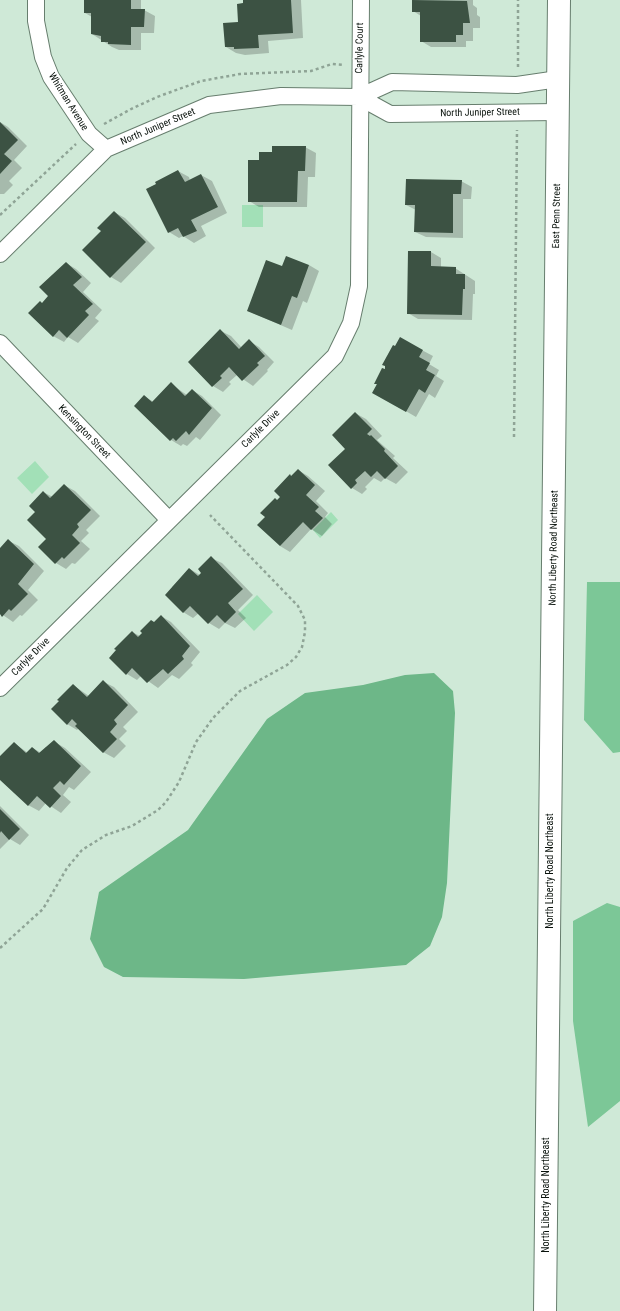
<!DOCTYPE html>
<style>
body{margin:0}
canvas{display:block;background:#cfe9d7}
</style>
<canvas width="620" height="1311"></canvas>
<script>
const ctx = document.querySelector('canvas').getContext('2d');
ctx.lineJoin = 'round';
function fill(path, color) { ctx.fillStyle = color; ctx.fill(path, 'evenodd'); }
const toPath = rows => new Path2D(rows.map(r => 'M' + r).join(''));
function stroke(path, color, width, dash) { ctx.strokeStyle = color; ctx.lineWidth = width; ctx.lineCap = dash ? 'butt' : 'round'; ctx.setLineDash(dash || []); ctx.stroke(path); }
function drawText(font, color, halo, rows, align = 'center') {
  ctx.font = font + ' "Roboto Condensed",sans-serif'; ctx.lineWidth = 4; ctx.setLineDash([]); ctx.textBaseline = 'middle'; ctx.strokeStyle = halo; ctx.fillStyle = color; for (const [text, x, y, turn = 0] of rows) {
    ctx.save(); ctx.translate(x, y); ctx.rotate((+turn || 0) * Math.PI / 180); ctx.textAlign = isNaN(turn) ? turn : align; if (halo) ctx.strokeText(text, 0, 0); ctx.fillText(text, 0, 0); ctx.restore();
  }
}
const green = toPath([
 [242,205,263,205,263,227,242,227],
 [35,461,49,477,32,494,17,478],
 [331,512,338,520,320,538,313,530],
 [257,595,273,612,254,631,238,614]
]);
const forest = toPath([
 [587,582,620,582,620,752,613,753,584,720],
 [607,903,620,907,620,1101,588,1127,573,1021,573,921]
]);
const water = toPath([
 [434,673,453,691,455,713,447,883,442,917,430,946,406,965,244,979,123,977,104,967,90,939,99,892,188,830,267,719,305,693,363,685,405,675]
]);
const shadow = toPath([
 [85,0,141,0,141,10,144,10,155,16,154,33,141,33,141,50,119,50,112,47,92,34,92,17,85,13],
 [244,0,301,0,303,38,268,41,269,53,245,55,236,53,226,47,239,23],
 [413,0,473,0,473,5,477,8,477,15,480,17,480,28,473,28,473,41,466,41,466,47,431,47,421,41,421,16,413,11],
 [0,122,8,127,27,146,14,160,22,168,9,181,13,185,4,194,0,194],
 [305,147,316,153,315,177,308,177,307,207,259,207,249,201,260,161],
 [178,171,189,177,190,181,201,175,212,181,227,213,201,226,206,236,194,243,183,236,179,238,169,232],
 [461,181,472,187,471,199,463,199,463,238,426,237,415,232,416,210,406,205],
 [114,212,125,218,155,248,121,283,111,277,102,231],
 [431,252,441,258,441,267,455,268,475,281,475,294,473,294,472,320,418,319,408,313],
 [66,263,76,269,91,283,83,292,102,310,95,318,99,321,78,343,68,337,64,342,53,336,43,304,50,296],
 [309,265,319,271,307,303,303,301,292,330,248,311,283,267],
 [221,331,231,336,242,348,249,341,259,347,274,362,267,370,268,371,253,386,237,375,229,382,231,384,223,392,213,386,189,362],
 [401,339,433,356,429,364,439,370,436,376,444,381,435,398,429,394,416,417,373,392,377,385,375,383,386,371],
 [171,384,187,395,192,390,202,396,221,415,200,440,196,437,187,446,183,444,181,446,171,440,136,406,145,397,154,402],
 [355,413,366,419,382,436,377,440,395,456,393,458,408,472,396,484,385,478,381,482,374,478,365,487,367,489,362,494,352,488,346,449],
 [298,470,308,476,325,491,316,501,328,513,325,517,332,524,322,536,311,529,290,552,280,546,278,501,292,477],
 [64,485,75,491,100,516,86,530,89,533,81,541,90,549,75,564,72,563,66,569,56,563,36,512,43,492,53,497],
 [9,541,19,546,44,571,28,590,38,600,22,616,20,615,13,622,0,613,0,549],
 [211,558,222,563,253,595,238,610,246,618,235,628,225,623,219,629,209,623,199,613,193,618,183,612,172,587,190,569,200,575],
 [161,616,171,622,200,652,191,663,193,665,179,679,172,675,158,688,141,676,137,680,127,674,132,632,140,636],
 [104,682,114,687,138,712,123,727,127,731,119,739,126,746,114,758,103,752,79,728,77,730,67,724,73,685,89,696],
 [55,742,65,748,91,772,74,790,69,787,63,795,71,802,61,813,46,803,39,811,28,805,0,778,0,758,14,743,28,753,33,748,41,753,46,747,48,748],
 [0,806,29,835,20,845,10,839,0,849]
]);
const building = toPath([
 [84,0,131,0,131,9,145,9,144,27,131,27,131,45,108,44,108,42,101,42,101,36,91,34,91,13,84,13],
 [243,0,291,0,293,33,258,35,259,48,234,49,234,47,225,47,223,23,238,22,237,4,243,3],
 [412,0,467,1,470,23,463,23,463,35,456,35,456,42,420,42,420,12,412,12],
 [0,122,18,140,4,154,12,161,0,174],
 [272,146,306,146,305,171,298,171,297,202,248,202,248,160,259,160,259,152,272,152],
 [178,170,185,182,201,174,218,207,191,220,197,231,183,237,178,228,168,233,146,189,156,184,155,182],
 [406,179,462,180,461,194,453,194,453,233,414,232,415,205,405,205],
 [114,211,146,242,110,278,82,250,101,231,97,228],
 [408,251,431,251,431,266,456,267,456,274,465,274,465,289,463,289,462,315,407,314],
 [286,256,309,265,297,298,292,296,281,325,247,311,266,260,282,266],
 [66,262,82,277,73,285,93,304,85,311,89,315,67,338,59,330,53,337,28,313,40,301,42,303,48,296,39,287],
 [220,329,239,349,249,339,265,356,257,363,259,365,242,381,229,367,220,376,222,378,212,387,188,362],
 [400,337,423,350,419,357,430,363,426,370,435,375,425,393,419,389,406,412,372,393,377,384,374,384,382,368,385,369,385,366,382,365,393,345,395,346],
 [171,382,185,396,192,389,212,408,189,435,186,431,176,441,173,438,170,441,134,406,144,395,152,402],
 [355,412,372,429,367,434,370,436,371,435,385,449,384,451,398,466,385,479,377,471,371,477,365,471,355,480,357,483,351,489,328,465,345,449,332,435],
 [298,469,315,485,306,495,319,507,315,511,323,518,311,530,303,522,280,546,257,525,265,517,260,513,275,498,277,500,280,497,274,491,290,474,291,476],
 [64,484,91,510,77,524,79,527,72,535,80,543,64,559,62,557,55,564,38,547,46,539,27,520,35,512,29,506,43,491,50,498],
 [8,539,34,564,18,584,28,594,11,611,9,609,2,617,0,614,0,548],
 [211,556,243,589,228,603,236,612,225,623,217,615,208,624,190,606,183,613,165,595,189,568,198,576,201,573,198,569],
 [161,615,190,646,182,656,184,659,168,674,163,669,147,683,132,668,126,675,109,658,116,650,114,649,132,631,138,637,142,633,140,631,151,620,154,622],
 [103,680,128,705,114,720,117,724,110,732,117,739,103,753,75,726,77,724,72,719,67,725,51,709,59,701,57,700,73,684,87,697],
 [54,740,81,766,64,785,60,781,53,788,61,796,50,808,37,796,28,806,0,780,0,756,14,742,26,753,32,747,39,753],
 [0,809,20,829,9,840,1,831,0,833]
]);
const path = toPath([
 [518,67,518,0],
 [104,124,133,108,157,97,201,81,240,74,311,71,332,64,344,65],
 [0,215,76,144],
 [514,437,517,130],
 [0,948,43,909,67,868,82,850,106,835,132,826,158,810,166,802,179,782,196,742,213,718,240,691,287,665,296,657,302,647,305,632,305,620,298,606,210,515]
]);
const street = toPath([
 [36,0,36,21,43,57,51,77,89,134,106,149],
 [359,97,390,114,558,112],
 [0,254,106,149,209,105,281,96,359,97,392,82,517,85,558,79],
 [0,343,169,520],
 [0,688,335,356,351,323,359,286,361,0]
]);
const secondary = toPath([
 [545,1311,559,0]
]);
const streetNames = [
 ["Carlyle Court",360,48,-89],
 ["Whitman Avenue",68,102,58],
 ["North Juniper Street",480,113,-1],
 ["North Juniper Street",158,127,-23],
 ["East Penn Street",557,216,-89],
 ["Carlyle Drive",261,429,-45],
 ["Kensington Street",84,432,46],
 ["North Liberty Road Northeast",554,548,-89],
 ["Carlyle Drive",31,657,-45],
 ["North Liberty Road Northeast",550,871,-90],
 ["North Liberty Road Northeast",546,1195,-90]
];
fill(green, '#a2e0b7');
fill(forest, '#7cc797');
fill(water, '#6db788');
fill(shadow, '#0003');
fill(building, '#3c5243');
stroke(street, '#677e6e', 18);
stroke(secondary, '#677e6e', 24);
stroke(path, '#8fa496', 2.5, [3, 3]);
stroke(street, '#fff', 16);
stroke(secondary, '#fff', 22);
drawText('10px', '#09120c', '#fff', streetNames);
</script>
